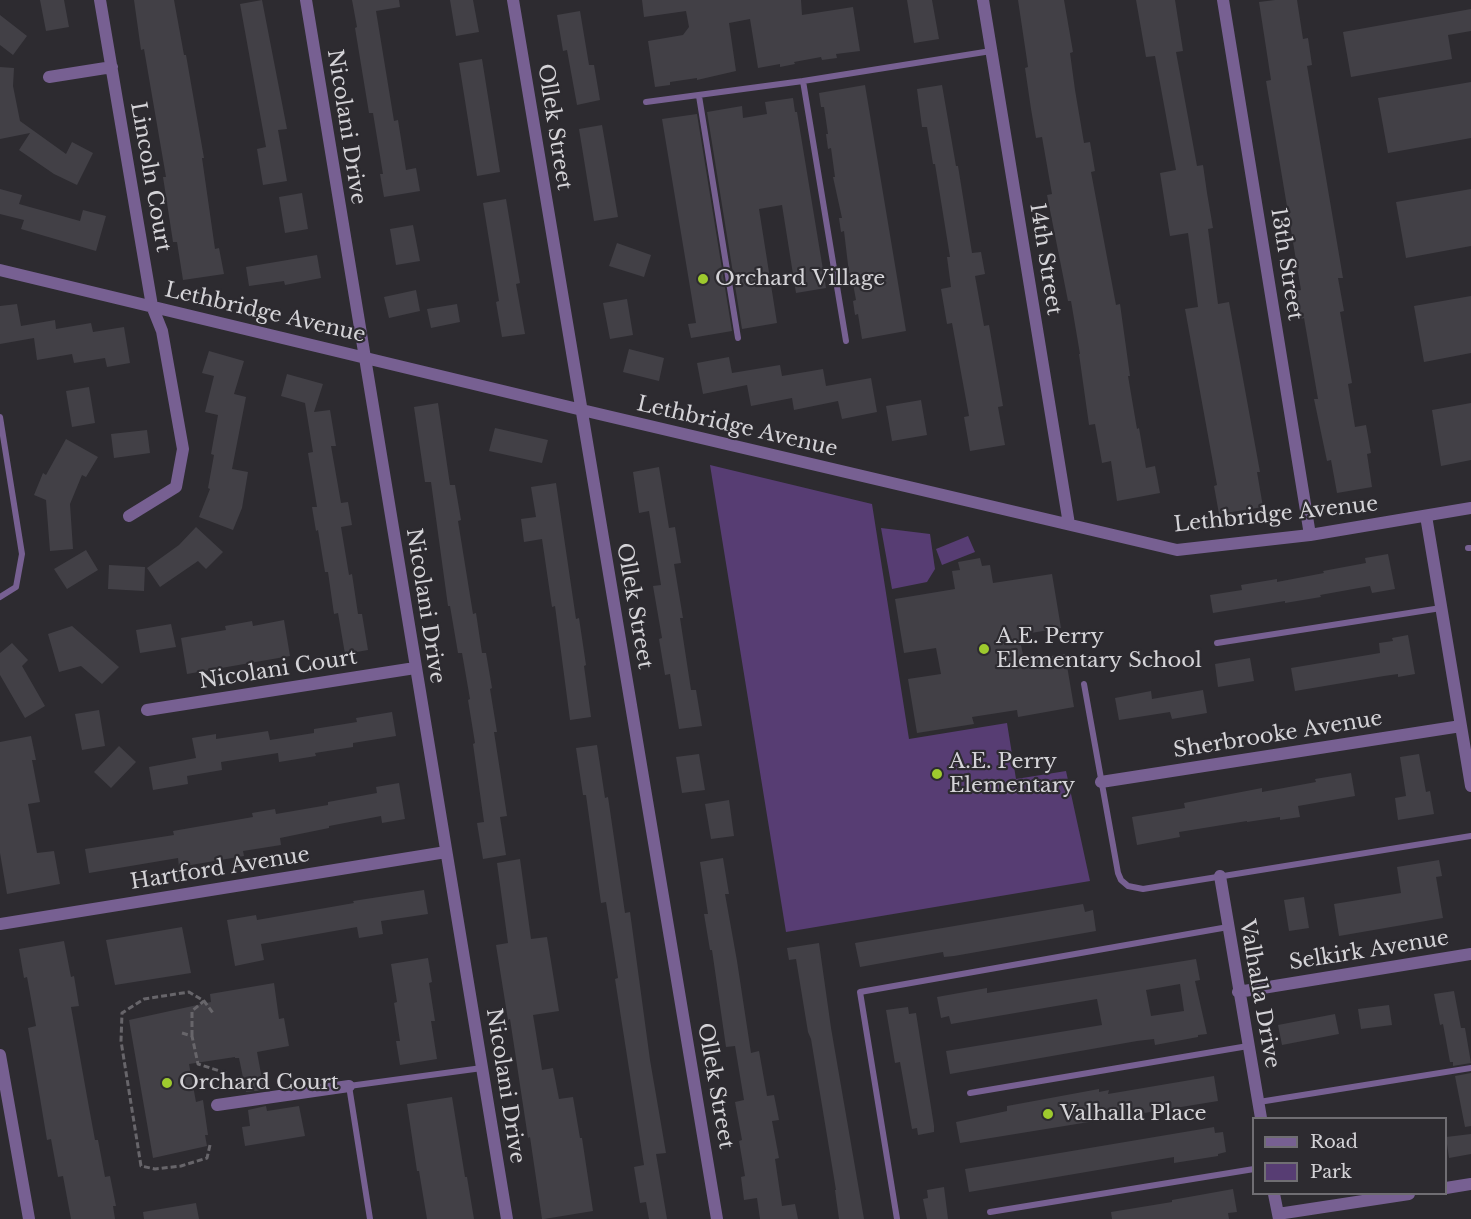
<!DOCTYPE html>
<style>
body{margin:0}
#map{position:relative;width:1471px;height:1219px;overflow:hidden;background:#2d2b30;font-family:"Libre Baskerville",serif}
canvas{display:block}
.legend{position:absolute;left:1252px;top:1117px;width:195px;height:78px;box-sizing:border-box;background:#2d2b30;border:2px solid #706e73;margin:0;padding:8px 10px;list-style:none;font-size:18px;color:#d4d3d7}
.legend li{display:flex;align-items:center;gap:12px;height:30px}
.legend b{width:30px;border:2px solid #706e73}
</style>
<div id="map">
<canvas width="1471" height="1219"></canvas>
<ul class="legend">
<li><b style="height:8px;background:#776092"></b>Road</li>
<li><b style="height:16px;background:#573d73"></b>Park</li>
</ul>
</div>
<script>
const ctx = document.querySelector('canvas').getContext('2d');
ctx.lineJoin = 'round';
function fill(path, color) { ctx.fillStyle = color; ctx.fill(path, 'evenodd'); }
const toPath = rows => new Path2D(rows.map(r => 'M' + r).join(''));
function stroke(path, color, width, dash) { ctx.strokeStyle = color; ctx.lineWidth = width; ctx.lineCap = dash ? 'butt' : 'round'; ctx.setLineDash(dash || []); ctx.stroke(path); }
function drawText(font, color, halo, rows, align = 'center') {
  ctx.font = font + ' "Libre Baskerville",serif'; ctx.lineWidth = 4.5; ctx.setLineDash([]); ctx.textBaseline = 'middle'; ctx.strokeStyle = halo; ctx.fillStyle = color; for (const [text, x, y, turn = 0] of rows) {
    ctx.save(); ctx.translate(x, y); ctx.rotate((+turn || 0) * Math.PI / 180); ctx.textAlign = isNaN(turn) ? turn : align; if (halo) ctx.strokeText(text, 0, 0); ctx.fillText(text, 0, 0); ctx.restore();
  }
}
const green = toPath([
 [710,465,872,504,909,739,1007,723,1016,779,1066,771,1090,881,786,932],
 [881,528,930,534,935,569,927,582,892,589],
 [968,536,975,552,942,565,936,549]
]);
const building = toPath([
 [40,0,64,0,69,27,46,31],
 [134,0,174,0,184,55,186,55,204,158,202,158,215,249,219,248,224,274,183,280,177,242,173,242,163,177,166,177,144,49,141,50],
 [262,0,287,129,278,130,287,181,263,185,257,149,266,147,240,4],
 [352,0,399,0,400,7,376,11,394,121,398,120,406,170,416,168,420,191,384,197,380,174,383,174,373,113,369,113,355,28,357,27],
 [450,0,473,0,479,32,456,36],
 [642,0,801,0,802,15,853,7,860,51,836,54,837,58,822,60,821,57,794,62,795,64,780,67,780,64,758,68,750,19,729,23,736,71,697,80,697,78,670,82,670,85,655,87,648,41,683,35,689,27,686,11,644,17],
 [907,0,932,0,939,39,914,43],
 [1018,0,1064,0,1073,52,1070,53,1075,90,1084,143,1090,142,1095,171,1091,172,1116,305,1120,304,1130,376,1128,376,1137,429,1139,428,1146,468,1155,466,1160,493,1117,501,1111,461,1102,463,1095,424,1089,425,1079,354,1080,354,1071,301,1068,301,1047,195,1052,194,1042,137,1036,138,1031,109,1025,68,1028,67],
 [1136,0,1175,0,1183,51,1176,52,1197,166,1203,165,1207,193,1213,228,1208,229,1218,304,1229,302,1260,472,1257,472,1263,507,1219,514,1214,486,1217,485,1185,309,1198,307,1188,233,1170,236,1160,173,1176,170,1155,56,1146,57],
 [1275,0,1297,0,1303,39,1308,38,1312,65,1307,66,1343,278,1338,278,1344,311,1340,312,1352,383,1348,384,1355,427,1366,425,1371,453,1367,454,1372,487,1337,493,1331,460,1327,461,1314,399,1318,399,1304,318,1301,319,1296,291,1301,290,1266,81,1271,80,1259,2],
 [1471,9,1471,31,1448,35,1452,59,1351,77,1343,32],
 [580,11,589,65,594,65,600,100,577,105,567,50,563,51,557,15],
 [0,15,27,36,13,55,0,45],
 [482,59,500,172,477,176,459,63],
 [0,67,14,68,13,86,20,121,66,154,72,142,93,153,77,185,54,174,19,150,30,133,0,139],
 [1471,82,1471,138,1388,153,1378,98],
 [865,85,906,331,862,339,858,314,855,315,853,301,856,300,851,273,849,273,844,231,841,232,839,218,842,218,833,177,835,177,831,148,828,149,826,134,828,134,824,107,821,107,819,93],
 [942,85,956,166,958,166,972,253,981,252,985,274,975,276,984,326,989,325,1003,406,998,407,1005,445,970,451,964,417,969,416,962,378,952,323,947,324,941,289,951,287,947,257,950,257,935,164,933,164,927,127,922,127,917,89],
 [793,98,795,112,797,112,826,288,796,293,782,205,759,209,777,323,742,329,707,112,742,106,743,118,767,114,765,102],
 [697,114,732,331,691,338,688,324,696,323,662,119],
 [602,125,618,217,594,221,579,129],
 [0,189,22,195,19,204,80,221,83,210,106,216,96,251,21,229,24,220,0,214],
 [1471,189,1471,246,1406,258,1396,202],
 [302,193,308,229,285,233,279,197],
 [506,199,520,283,516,284,525,334,502,337,496,302,499,301,483,203],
 [413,225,420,261,396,265,390,229],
 [617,243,651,255,644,277,609,266],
 [317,255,321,278,285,285,284,281,249,286,246,267],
 [416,290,420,311,389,318,384,297],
 [1471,296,1471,353,1424,362,1414,306],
 [627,299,633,335,610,339,603,303],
 [17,304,21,326,55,320,56,329,91,323,93,332,124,327,130,363,107,367,105,358,74,363,72,354,37,360,34,338,0,344,0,306],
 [457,304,460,322,431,328,427,309],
 [629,349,664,358,659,381,623,372],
 [209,351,244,361,234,394,246,397,232,469,248,472,242,508,233,530,199,517,210,489,208,488,214,455,211,454,218,415,205,412,214,376,202,373],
 [729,357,732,373,780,365,782,376,823,369,826,386,871,378,877,412,842,419,838,401,794,410,792,398,751,406,747,385,703,394,697,363],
 [287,374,323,384,314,412,330,410,336,446,331,446,341,503,348,502,352,525,341,527,349,575,352,574,358,614,362,614,368,650,345,654,338,613,334,614,328,572,325,572,318,530,316,531,312,507,317,507,308,453,313,452,305,403,281,396],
 [89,387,95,423,72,427,66,391],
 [921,400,927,435,892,441,886,406],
 [438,403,450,485,455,485,461,520,458,521,473,614,476,613,482,653,486,653,492,688,490,689,497,732,494,732,507,816,500,817,506,855,483,859,477,823,484,822,473,744,475,743,468,700,470,699,462,653,458,653,450,606,448,606,431,482,425,482,414,407],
 [1471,403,1471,460,1441,466,1432,410],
 [495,428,548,440,542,463,489,451],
 [147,430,150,453,114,458,111,434],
 [66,439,98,457,86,477,82,475,70,504,73,549,50,551,46,500,34,495,43,473,46,475],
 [659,467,669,528,675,527,681,563,674,564,683,618,680,618,691,690,696,690,702,726,679,729,670,674,665,675,659,639,662,638,653,586,661,585,649,511,639,513,633,472],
 [556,483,576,619,579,618,586,665,584,666,591,717,570,720,555,606,552,607,542,539,524,542,521,519,536,517,531,487],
 [196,527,223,552,206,569,198,561,160,587,147,568,179,545],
 [86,550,98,570,67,589,54,569],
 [1388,554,1395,589,1372,593,1370,586,1320,595,1321,597,1285,603,1285,601,1213,613,1210,595,1242,590,1241,585,1277,579,1277,582,1324,573,1323,571,1366,563,1365,558],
 [980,558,982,566,990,565,993,583,1052,574,1061,628,1019,635,1024,660,1065,654,1074,707,1018,717,1017,710,972,717,974,724,917,733,908,679,941,674,936,648,904,653,895,599,955,589,952,571,960,570,958,562],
 [109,565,145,567,144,591,108,589],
 [284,620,290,656,187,674,181,638,226,630,225,626,252,621,253,626],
 [171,624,176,647,140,653,136,630],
 [72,626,119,667,102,684,81,666,59,672,48,634],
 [1408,635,1415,674,1398,677,1398,674,1384,676,1295,691,1291,668,1380,653,1379,643,1393,641,1392,638],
 [12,643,28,660,22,666,45,706,25,718,0,675,0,653],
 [1250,658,1254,681,1218,687,1215,664],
 [1203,690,1207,713,1172,719,1170,712,1119,720,1115,698,1151,691,1152,699],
 [99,710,105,746,82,750,75,714],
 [392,712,396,736,353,743,353,747,315,753,316,756,279,762,278,753,221,762,222,770,187,776,188,784,153,790,149,767,196,758,192,738,216,734,216,739,268,731,270,740,314,733,314,729,357,722,356,718],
 [31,736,36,760,32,760,40,802,28,804,37,853,54,851,60,884,7,894,0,853,0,742],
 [597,745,605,798,608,797,625,913,630,912,650,1060,666,1153,656,1154,667,1219,649,1219,646,1202,640,1203,634,1167,644,1165,615,979,618,978,606,902,601,903,586,795,583,795,576,748],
 [119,746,136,762,111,788,94,772],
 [699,754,705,790,682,793,676,757],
 [1419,754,1426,792,1430,791,1434,814,1398,820,1395,798,1406,796,1400,757],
 [1351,773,1355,796,1298,806,1300,817,1280,820,1280,817,1247,822,1247,821,1179,832,1180,837,1137,845,1132,817,1185,808,1184,803,1262,788,1262,792,1316,782,1315,779],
 [399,783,405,819,382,823,381,816,329,826,329,828,280,838,281,845,243,851,244,856,179,867,178,858,89,873,85,849,174,835,173,831,253,817,252,813,275,809,276,814,328,805,328,802,377,793,376,787],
 [729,800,734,836,711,839,705,804],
 [723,858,729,894,725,894,737,961,751,1053,759,1051,767,1096,774,1095,779,1120,772,1121,779,1158,775,1159,782,1206,795,1204,798,1219,760,1219,757,1198,744,1200,741,1177,745,1176,739,1141,742,1140,735,1102,744,1100,735,1046,726,1047,712,950,710,950,704,914,708,914,700,862],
 [520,859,531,939,547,937,559,1011,533,1015,542,1070,553,1068,559,1099,573,1097,580,1138,582,1138,593,1211,544,1219,542,1219,530,1137,528,1138,510,1019,508,1020,496,945,508,943,497,863],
 [1439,860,1442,876,1436,877,1443,918,1339,936,1334,904,1401,893,1397,867],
 [424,890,428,914,381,921,383,934,359,938,357,927,261,944,264,960,235,966,227,920,256,915,257,920,354,903,353,901],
 [1304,897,1309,928,1289,931,1284,900],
 [1083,904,1085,912,1093,910,1096,931,954,956,944,957,943,952,860,967,855,943],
 [182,927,191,973,115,985,106,940],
 [64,941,71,977,74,976,79,1006,71,1007,88,1102,95,1140,98,1140,105,1177,110,1176,116,1206,113,1206,115,1219,71,1219,63,1176,58,1177,51,1139,47,1140,40,1098,28,1028,36,1026,27,977,24,978,19,949],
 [819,943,831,1028,864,1219,839,1219,835,1190,836,1190,811,1039,808,1032,796,959,789,960,787,948],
 [428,958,432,982,429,983,435,1021,431,1021,437,1059,400,1065,396,1041,400,1041,394,1003,397,1002,391,964],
 [1196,959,1200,980,1195,981,1207,1034,1198,1035,1198,1037,1155,1045,1154,1039,1137,1041,950,1074,946,1051,1102,1025,1097,999,951,1024,949,1016,941,1018,937,997,987,988,987,993],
 [1180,984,1184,1011,1151,1016,1146,990],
 [274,983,279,1019,284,1018,289,1046,257,1052,264,1090,246,1092,239,1058,235,1058,235,1057,189,1064,196,1102,203,1100,208,1135,205,1135,207,1146,153,1158,129,1020,211,1002,210,994],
 [1454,991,1461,1028,1465,1028,1471,1063,1453,1066,1453,1062,1450,1062,1443,1024,1440,1025,1434,994],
 [1389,1005,1392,1025,1361,1029,1358,1009],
 [908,1007,909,1014,916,1013,934,1126,934,1132,918,1135,917,1128,912,1129,900,1062,895,1063,886,1010],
 [1335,1014,1339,1034,1282,1045,1278,1025],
 [1471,1073,1471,1126,1465,1127,1455,1076],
 [1214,1076,1218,1101,960,1143,956,1122,1007,1111,1007,1106,1099,1089,1099,1092,1109,1090,1108,1094],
 [452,1097,465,1177,467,1177,474,1219,427,1219,419,1171,417,1171,407,1104],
 [266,1106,267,1111,299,1106,305,1136,245,1146,242,1127,250,1126,248,1110],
 [1214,1127,1215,1133,1223,1132,1226,1152,1218,1154,1218,1156,1174,1163,1174,1157,969,1192,965,1169],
 [1471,1134,1471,1154,1449,1158,1446,1137],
 [944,1187,948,1219,927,1219,923,1199,928,1198,927,1190],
 [1233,1189,1237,1212,1228,1213,1229,1219,1112,1219,1111,1212,1172,1202,1172,1200],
 [196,1203,199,1219,144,1219,143,1212]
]);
const path = toPath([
 [182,1033,192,1036,198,1064,226,1073],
 [192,1036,192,1011,204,1001],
 [210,1145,207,1158,181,1166,155,1169,141,1166,121,1041,122,1013,144,999,189,992,204,1001,213,1013]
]);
const lane = toPath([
 [803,81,846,341],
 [699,96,738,338],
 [646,102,803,81,991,51],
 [0,417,22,554,16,587,0,597],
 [1468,548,1471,548],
 [1217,643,1441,608],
 [1084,684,1118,873,1121,880,1128,886,1143,889,1471,836],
 [970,1093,1248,1046],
 [1259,1102,1471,1068],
 [990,1212,1254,1169],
 [370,1219,349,1086,482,1068],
 [897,1219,860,992,1228,927]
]);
const street = toPath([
 [100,0,152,306,162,331,183,449,176,487,129,516],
 [306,0,507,1219],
 [513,0,717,1219],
 [983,0,1069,524],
 [1223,0,1310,535],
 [49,77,112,67],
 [0,270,582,410,1177,550,1310,535,1471,508],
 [1426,516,1471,786],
 [147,710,415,668],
 [1101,782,1461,726],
 [1220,876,1261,1118],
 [0,924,446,852],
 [1238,992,1471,954],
 [0,1055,29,1219],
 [217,1105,349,1086],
 [1446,1188,1471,1184],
 [1274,1194,1279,1219],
 [1278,1214,1409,1194]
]);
const markers = [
 [703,279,6,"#9eca2e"],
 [984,649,6,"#9eca2e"],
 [937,774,6,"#9eca2e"],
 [167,1083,6,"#9eca2e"],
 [1048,1114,6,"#9eca2e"]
];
const streetNames = [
 ["Nicolani Drive",346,127,81],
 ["Ollek Street",554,127,81],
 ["Lincoln Court",150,177,80],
 ["14th Street",1045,259,81],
 ["13th Street",1286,264,81],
 ["Lethbridge Avenue",265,313,13],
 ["Lethbridge Avenue",737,427,13],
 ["Lethbridge Avenue",1276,515,-6],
 ["Nicolani Drive",425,606,81],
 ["Ollek Street",634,606,80],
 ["Nicolani Court",278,670,-9],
 ["Sherbrooke Avenue",1278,735,-9],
 ["Hartford Avenue",220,869,-9],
 ["Selkirk Avenue",1369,951,-9],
 ["Valhalla Drive",1259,994,80],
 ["Nicolani Drive",505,1086,81],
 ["Ollek Street",715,1086,80]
];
const poiNames = [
 ["Orchard Village",715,279],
 ["A.E. Perry",996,637],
 ["Elementary School",996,661],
 ["A.E. Perry",949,762],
 ["Elementary",949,786],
 ["Orchard Court",179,1083],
 ["Valhalla Place",1060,1114]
];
fill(green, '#573d73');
fill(building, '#424046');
stroke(path, '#67656a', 3, [6, 3]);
stroke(lane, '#776092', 6);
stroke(street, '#776092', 12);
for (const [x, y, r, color] of markers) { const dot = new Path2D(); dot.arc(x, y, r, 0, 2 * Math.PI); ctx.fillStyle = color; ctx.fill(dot); stroke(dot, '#2d2b30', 2); }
drawText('21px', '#d4d3d7', '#2d2b30', streetNames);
drawText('21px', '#d4d3d7', '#2d2b30', poiNames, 'left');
</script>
